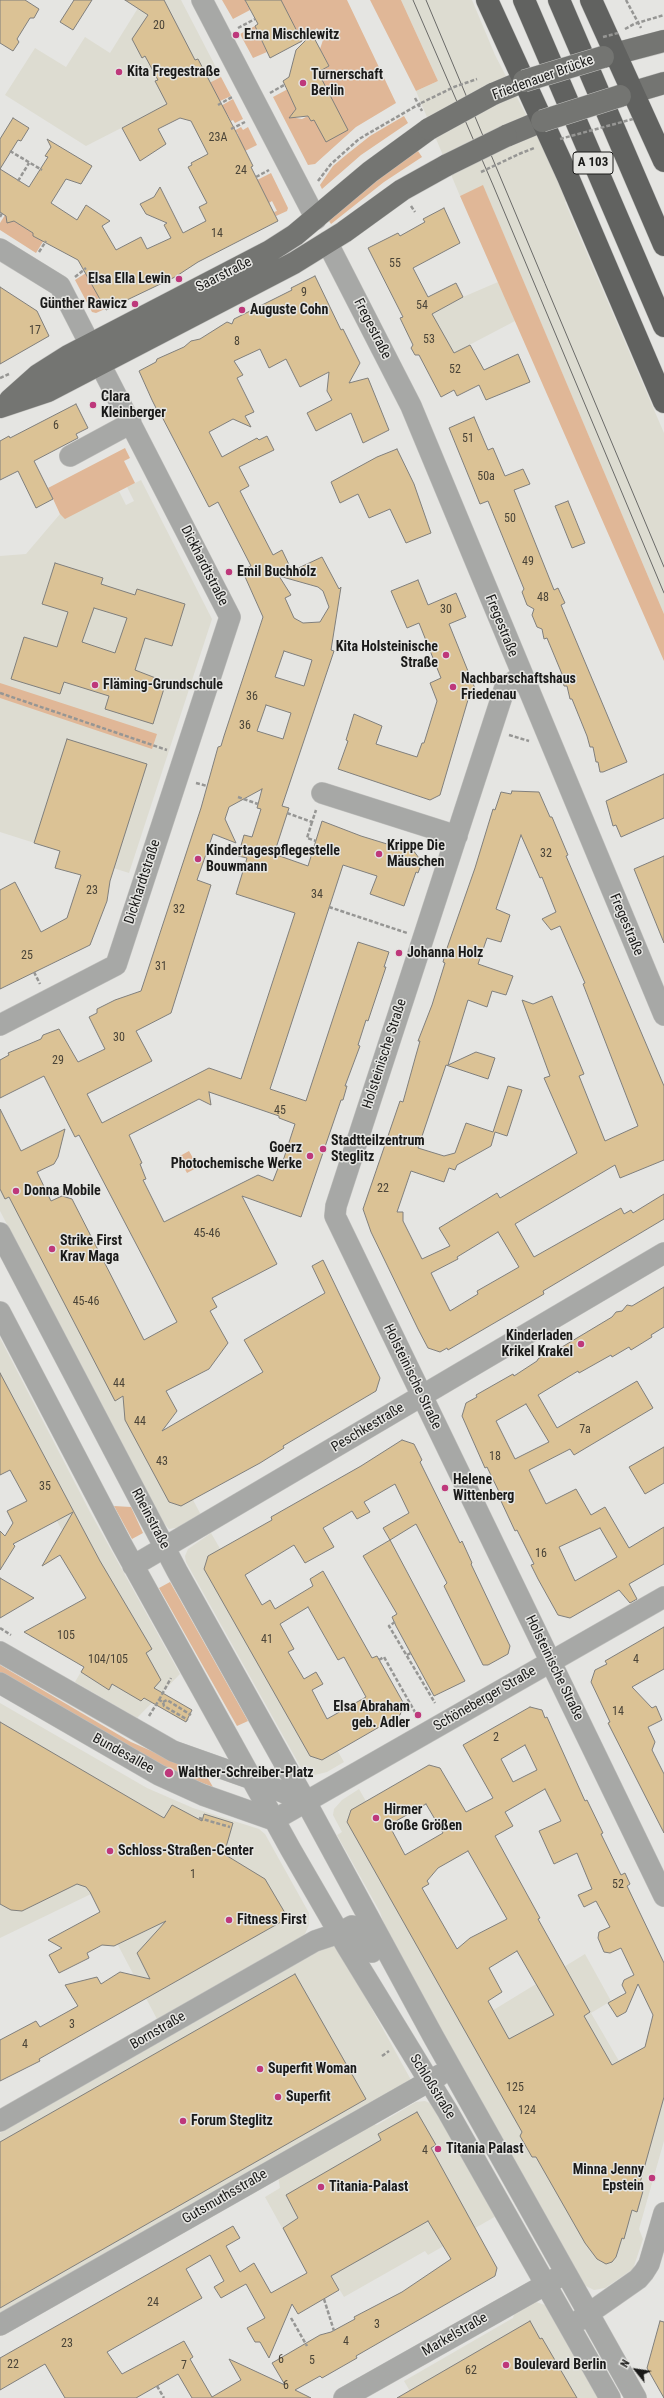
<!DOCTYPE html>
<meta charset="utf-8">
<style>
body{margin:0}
#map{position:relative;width:664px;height:2398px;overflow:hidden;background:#e5e5e2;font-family:"Roboto Condensed",sans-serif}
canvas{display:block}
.north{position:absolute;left:616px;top:2350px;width:40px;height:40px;-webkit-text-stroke:3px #e5e5e2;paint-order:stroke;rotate:300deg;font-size:11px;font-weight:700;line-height:16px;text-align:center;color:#1a1a19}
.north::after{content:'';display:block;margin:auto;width:14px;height:18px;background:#1a1a19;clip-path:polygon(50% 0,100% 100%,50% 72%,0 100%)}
</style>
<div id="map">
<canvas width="664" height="2398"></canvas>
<div class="north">N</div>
</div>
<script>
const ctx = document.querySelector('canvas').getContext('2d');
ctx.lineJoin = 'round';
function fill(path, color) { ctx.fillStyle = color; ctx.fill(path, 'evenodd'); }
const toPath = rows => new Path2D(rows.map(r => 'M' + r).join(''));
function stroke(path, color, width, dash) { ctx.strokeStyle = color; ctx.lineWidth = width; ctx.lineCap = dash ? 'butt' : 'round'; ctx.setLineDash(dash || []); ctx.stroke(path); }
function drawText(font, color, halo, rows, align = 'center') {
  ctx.font = font + ' "Roboto Condensed",sans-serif'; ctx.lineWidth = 3; ctx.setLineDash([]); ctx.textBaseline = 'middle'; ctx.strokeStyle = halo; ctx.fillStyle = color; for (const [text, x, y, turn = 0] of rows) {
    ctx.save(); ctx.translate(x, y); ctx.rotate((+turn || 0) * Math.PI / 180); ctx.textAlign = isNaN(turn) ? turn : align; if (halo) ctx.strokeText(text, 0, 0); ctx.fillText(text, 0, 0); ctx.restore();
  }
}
const built = toPath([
 [143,0,181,0,221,77,86,146,5,95,35,48,66,67,85,37,110,53],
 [401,0,472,0,495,55,548,157,566,201,565,202,664,433,664,614,483,186,460,196,416,91,438,81],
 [498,282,515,321,454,353,419,355,411,348,413,344,405,329,463,297],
 [141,480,212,619,129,873,0,832,0,556,26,554,60,514,65,518,119,491,126,505,134,501,127,487],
 [0,1133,201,1515,181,1527,169,1529,163,1522,0,1211],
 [0,1338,90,1512,180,1674,137,1718,75,1682,102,1636,66,1538,0,1413],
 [211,1533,344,1762,327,1772,315,1775,306,1772,300,1766,186,1562,185,1556,188,1549],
 [0,1703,147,1788,193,1808,259,1829,265,1834,309,1913,309,1925,304,1936,158,2021,91,1894,0,1938],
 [359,1789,487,2014,585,1954,611,2001,591,2013,626,2073,664,2066,664,2141,639,2229,643,2239,633,2269,605,2288,594,2290,582,2284,390,1942,380,1912,337,1835,342,1832,333,1815,334,1809,342,1800],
 [336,1944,411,2080,0,2316,0,2133,326,1947],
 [425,2101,432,2104,498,2215,428,2255,425,2251,344,2297,319,2255,307,2249,297,2255,265,2197,280,2188,278,2176,373,2124,377,2125,416,2102],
 [536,2302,548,2306,601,2398,414,2398,404,2381,513,2318,515,2310]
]);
const green = toPath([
 [222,0,245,0,250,10,233,19],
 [276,0,347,0,396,103,356,127,315,164,308,165,273,97,288,89,296,109,294,112,296,118,302,119,308,116,311,121,321,116,317,73,329,66,320,49,324,37,317,28,300,43,296,36,299,35,282,3],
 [370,0,401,0,438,81,416,91],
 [255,26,267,52,253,58,240,34],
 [221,77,231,96,220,101,207,84],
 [233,99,243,119,235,123,233,120,231,121,227,114,224,116,219,107],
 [404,116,408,123,361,155,322,189,320,185,333,166,346,155,370,136],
 [241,127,243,130,248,127,257,145,243,152,238,142,240,140,237,132,232,132],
 [416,148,422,157,384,182,331,224,329,221,379,176],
 [271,173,288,208,287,211,276,216,274,212,277,211,272,201,269,203,257,180],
 [483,185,664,614,664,661,460,196],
 [5,215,33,233,33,236,44,240,36,253,0,230,0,223],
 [86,273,106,305,105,309,96,313,92,312,75,280],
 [125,448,130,458,124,461,135,483,65,519,60,514,48,488],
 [0,683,157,734,152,749,0,698],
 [189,1151,198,1167,187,1173,178,1157],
 [114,1506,131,1507,143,1533,132,1539],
 [170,1582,248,1721,237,1726,159,1588],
 [0,1665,131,1742,206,1775,213,1787,174,1772,0,1673]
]);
const building = toPath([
 [0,0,25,0,39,9,34,18,30,18,17,39,19,42,13,51,0,43,0,0],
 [74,0,92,0,73,30,60,22,74,0],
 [125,0,164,0,195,60,198,59,234,128,253,166,251,167,278,221,198,262,175,277,106,310,78,260,33,236,33,233,14,221,7,223,6,216,0,212,0,169,29,187,48,157,45,156,51,147,47,139,92,166,81,184,66,179,51,203,77,220,86,205,110,221,102,226,116,250,141,237,147,249,171,238,164,225,167,223,146,214,140,204,154,197,160,187,183,233,206,221,199,207,207,203,188,167,192,165,191,163,208,154,191,121,180,118,158,129,166,144,140,161,122,128,167,104,155,81,158,80,145,56,142,58,132,39,148,15,125,0],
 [245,0,281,0,302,41,270,58,255,26,258,24,245,0],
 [312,34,329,66,318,72,348,130,326,142,314,120,311,121,308,116,289,118,296,109,283,81,289,77,296,50,312,34],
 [13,118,29,128,21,141,18,140,0,169,0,139,13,118],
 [444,208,460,243,413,268,428,297,456,283,463,297,432,314,454,353,470,345,484,370,518,354,530,382,486,400,479,385,457,396,454,390,441,397,419,355,415,355,411,348,413,345,400,318,403,317,368,248,398,233,400,236,425,222,423,219,444,208],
 [315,276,341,330,343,329,360,363,349,383,368,378,389,430,363,443,351,413,316,431,307,413,332,400,327,391,329,372,300,387,286,359,269,368,260,349,234,361,243,375,237,378,254,412,245,416,251,427,233,419,209,432,222,457,257,438,259,440,267,436,274,450,239,467,249,486,240,491,273,555,282,550,292,571,322,557,339,589,341,587,331,650,334,651,282,806,289,808,274,854,308,866,322,821,361,836,400,848,401,846,413,850,422,862,418,873,416,872,404,906,370,894,377,876,343,865,270,1089,306,1101,358,942,389,952,384,967,386,967,368,1021,366,1020,358,1045,360,1046,345,1086,347,1086,343,1100,341,1100,301,1217,242,1196,277,1264,212,1298,217,1307,210,1311,228,1343,209,1369,166,1391,177,1411,162,1431,263,1372,244,1340,325,1293,312,1266,323,1260,380,1378,376,1391,283,1446,284,1448,260,1463,181,1506,169,1502,125,1420,123,1396,115,1401,9,1197,5,1199,0,1189,0,1109,21,1151,65,1129,58,1157,54,1164,37,1172,51,1201,62,1196,72,1199,144,1340,177,1322,79,1135,75,1137,44,1076,0,1098,0,1060,9,1055,8,1053,41,1039,43,1035,59,1029,78,1062,105,1049,89,1017,97,1013,97,1009,115,1000,141,991,201,808,218,747,221,746,224,736,263,617,242,570,251,566,218,502,209,507,160,413,159,414,152,400,139,371,156,362,157,359,184,347,191,341,200,339,227,322,232,324,234,319,292,290,291,288,315,276],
 [279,576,318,587,323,591,329,607,320,622,303,623,294,618,285,598,291,595,279,576],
 [284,651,312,660,304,686,275,677,284,651],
 [266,705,291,713,283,739,257,731,266,705],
 [262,789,257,808,261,809,252,837,244,835,238,856,247,858,236,894,295,913,241,1079,209,1068,102,1123,87,1094,152,1061,136,1031,171,1013,211,885,197,880,213,834,236,843,225,819,229,807,262,789],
 [209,1092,279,1116,279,1118,295,1124,282,1164,280,1163,273,1181,258,1175,164,1222,143,1180,146,1179,140,1164,142,1163,129,1135,199,1099,211,1105,209,1092],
 [0,287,37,311,49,336,0,364,0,287],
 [76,404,88,428,76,434,78,438,34,461,53,499,36,508,18,471,0,480,0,441,9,436,10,438,76,404],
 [474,417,488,450,493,448,505,476,523,469,530,484,514,490,554,590,558,588,565,603,561,605,627,762,603,772,600,772,598,762,596,762,593,747,590,747,587,736,572,699,570,699,567,686,564,686,562,674,547,638,544,639,542,629,537,627,532,615,534,609,527,605,522,592,524,589,488,501,480,504,449,428,474,417],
 [397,449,414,484,431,533,406,543,390,509,369,518,358,494,340,503,331,482,377,457,397,449],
 [568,501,585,543,572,548,555,506,568,501],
 [55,563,103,578,101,584,135,595,137,589,185,604,172,646,145,638,135,670,166,682,153,724,105,709,109,696,64,682,60,694,11,679,24,637,57,647,68,612,42,604,55,563],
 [94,608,127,618,115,653,82,642,94,608],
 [418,580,428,605,456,593,466,617,449,624,476,691,470,693,440,795,430,800,338,769,348,741,346,740,354,714,382,726,376,744,417,757,422,743,424,743,437,701,430,683,441,678,419,623,407,628,391,591,418,580],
 [67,739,147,764,110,881,107,901,90,945,0,989,0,890,15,882,41,932,67,918,81,875,55,868,60,851,34,843,67,739],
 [664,774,664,818,621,837,616,825,613,826,606,801,664,774],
 [512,791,539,792,550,817,552,817,568,855,566,856,664,1086,664,1160,620,1178,615,1165,515,1224,534,1257,621,1208,624,1214,631,1210,633,1213,664,1194,664,1219,543,1291,544,1294,448,1350,447,1348,440,1352,428,1348,418,1329,371,1232,363,1209,400,1101,403,1102,416,1055,420,1041,418,1041,432,1005,445,963,443,962,446,951,475,868,493,809,495,810,501,792,511,794,512,791],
 [521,835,540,878,542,877,556,912,542,919,551,930,560,926,585,983,583,984,638,1126,605,1141,579,1076,584,1074,552,996,533,1004,522,1000,550,1076,544,1078,577,1153,500,1198,497,1193,439,1228,450,1246,422,1259,403,1221,403,1212,397,1212,411,1171,444,1182,449,1168,455,1170,457,1165,491,1146,495,1132,507,1136,522,1090,508,1086,493,1132,466,1123,455,1153,444,1156,418,1148,446,1065,488,1079,495,1058,476,1052,448,1065,468,1000,487,1007,492,991,506,995,513,976,478,964,487,938,501,942,510,915,496,909,521,835],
 [498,1232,519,1267,477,1291,478,1294,450,1311,431,1273,458,1259,457,1257,498,1232],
 [664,856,664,943,634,869,664,856],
 [664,1287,664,1327,651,1335,652,1337,631,1350,629,1347,612,1357,611,1355,579,1373,578,1371,538,1395,557,1428,637,1381,653,1408,574,1455,570,1449,529,1470,546,1504,576,1489,591,1515,605,1507,629,1548,664,1527,664,1564,629,1584,637,1599,630,1603,619,1590,570,1618,558,1615,538,1579,531,1565,534,1564,517,1530,515,1531,501,1501,503,1500,487,1467,485,1468,462,1416,466,1403,477,1397,476,1395,513,1374,514,1376,537,1361,538,1359,545,1354,547,1356,612,1317,616,1312,622,1311,627,1305,632,1306,664,1287],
 [526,1404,549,1442,515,1459,496,1421,526,1404],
 [600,1528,617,1557,575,1581,559,1547,600,1528],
 [0,1373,100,1561,152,1649,146,1653,161,1680,154,1688,192,1710,186,1722,144,1698,141,1701,112,1684,109,1690,81,1672,84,1667,24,1632,86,1598,60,1555,42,1566,73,1512,13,1544,15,1546,0,1570,0,1531,5,1536,13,1523,7,1511,27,1501,10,1470,0,1475,0,1373],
 [402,1440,414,1444,422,1460,420,1462,460,1543,462,1541,472,1563,471,1564,510,1646,508,1654,488,1665,483,1665,444,1586,447,1583,416,1524,390,1540,383,1528,409,1513,395,1484,364,1502,370,1512,357,1519,352,1511,323,1528,334,1547,305,1563,294,1545,245,1575,262,1605,270,1600,275,1609,313,1586,310,1579,323,1571,372,1658,377,1656,404,1704,400,1715,322,1760,310,1756,204,1569,208,1556,272,1520,271,1517,361,1466,402,1440],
 [308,1607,338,1660,344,1657,366,1697,327,1719,312,1690,323,1684,316,1672,304,1679,288,1652,294,1649,280,1624,308,1607],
 [664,1447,664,1483,645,1494,629,1467,664,1447],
 [390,1540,465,1681,434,1696,396,1626,392,1617,397,1614,363,1556,390,1540],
 [0,1578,34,1598,0,1618,0,1578],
 [664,1627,664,1669,632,1687,652,1708,656,1706,662,1720,648,1727,655,1742,652,1750,664,1774,664,1833,608,1723,610,1722,591,1682,595,1670,607,1664,605,1661,664,1627],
 [530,1707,542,1710,545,1718,547,1717,585,1801,587,1800,603,1833,601,1834,621,1875,625,1873,630,1884,627,1886,664,1963,664,2097,638,2190,643,2191,637,2212,632,2210,624,2239,622,2238,616,2257,612,2262,606,2264,597,2259,585,2243,536,2157,532,2157,520,2136,522,2132,347,1822,351,1810,429,1765,440,1768,466,1812,493,1798,463,1745,530,1707],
 [525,1745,537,1770,513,1782,501,1759,525,1745],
 [545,1789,561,1821,539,1831,554,1864,577,1853,592,1889,578,1895,584,1907,596,1901,610,1927,599,1932,598,1938,604,1952,610,1953,621,1948,634,1975,624,1980,622,1985,626,1993,608,2003,617,2017,626,2012,638,1984,653,2015,645,2047,612,2065,584,2016,590,2012,538,1919,540,1918,495,1836,513,1826,505,1812,545,1789],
 [426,1804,443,1833,405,1855,389,1825,426,1804],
 [468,1851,507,1919,470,1938,457,1949,422,1888,429,1884,427,1881,438,1868,468,1851],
 [517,1951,554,2015,509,2039,488,2001,502,1992,489,1968,517,1951],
 [0,1722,164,1818,172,1805,202,1821,204,1814,233,1823,224,1854,265,1879,288,1918,39,2059,40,2061,0,2081,0,2040,36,2021,40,2027,78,2006,65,1985,97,1977,101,1984,120,1972,150,1979,137,1953,166,1921,114,1946,102,1945,87,1953,89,1958,59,1973,49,1955,62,1948,48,1940,100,1912,90,1892,86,1887,77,1884,22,1911,11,1910,0,1904,0,1722],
 [295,1974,366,2099,0,2308,0,2142,295,1974],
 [417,2112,436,2145,431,2148,497,2268,495,2276,356,2356,357,2358,322,2378,320,2376,295,2390,311,2398,192,2398,178,2374,136,2398,65,2398,45,2364,0,2390,0,2358,233,2226,240,2238,226,2246,240,2272,254,2263,271,2293,307,2273,283,2228,298,2218,286,2195,381,2140,378,2134,417,2112],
 [428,2221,451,2259,402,2292,354,2317,355,2319,331,2332,320,2335,272,2363,285,2385,229,2359,241,2380,212,2397,190,2359,193,2357,184,2341,122,2374,107,2352,202,2298,186,2269,210,2255,224,2281,214,2287,221,2298,246,2284,265,2318,247,2328,255,2342,260,2342,269,2358,292,2304,298,2314,339,2290,331,2276,428,2221],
 [530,2321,540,2339,542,2338,577,2398,397,2398,530,2321],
 [660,2321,664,2322,664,2398,647,2368,660,2321]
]);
const path = toPath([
 [626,0,641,28],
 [238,28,255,19],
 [625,29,634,24,664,15],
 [270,93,284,85],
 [415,98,422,111],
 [218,105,232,97],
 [231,129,245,122],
 [10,151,42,170],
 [519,154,534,148],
 [256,177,269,170],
 [18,181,29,163],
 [318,181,331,164,359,139,421,103],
 [411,206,415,212],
 [0,217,2,213],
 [39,252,46,241],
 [75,277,86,268],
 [0,378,9,374],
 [0,693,167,750],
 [509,735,529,741],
 [196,783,207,786],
 [238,797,258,804],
 [287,813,312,822,316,810],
 [312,822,307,838,316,841],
 [329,907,407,933],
 [34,972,40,984],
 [395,1622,389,1626,435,1703],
 [0,1628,11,1635],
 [407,1655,411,1653],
 [379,1660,384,1657,416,1714],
 [159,1700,171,1678],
 [163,1702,167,1700,191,1715],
 [149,1716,159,1700,163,1702,164,1706,188,1720],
 [199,1818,230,1827],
 [382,2056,389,2051],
 [324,2299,334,2331],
 [291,2318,307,2346],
 [157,2386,164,2398]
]);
const minor = toPath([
 [202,0,316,219],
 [327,242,411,406,664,1015],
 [0,249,60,286,230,617,116,965,0,1025],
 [70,456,131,423],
 [522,676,505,687,336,1206,335,1216,664,1896],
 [322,793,457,836],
 [0,1233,177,1571,306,1802,433,2036,636,2398],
 [0,1312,122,1545,291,1850,346,1945,448,2112,610,2398],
 [133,1566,664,1253],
 [0,1652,173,1751,252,1779,306,1802],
 [0,1683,159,1775,203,1795,274,1820],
 [274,1820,664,1597],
 [0,2121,315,1941,339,1933,352,1926,357,1927,372,1952],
 [578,2321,638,2279,644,2272,649,2264,664,2213],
 [0,2325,440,2075],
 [344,2398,557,2278]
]);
const major = toPath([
 [603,57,664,41],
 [493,94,524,81],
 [620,96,664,83],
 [506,136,542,121],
 [10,400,38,375,68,356,270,251,295,235,370,172,429,129],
 [0,407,48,391,294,263,344,232,402,190,447,165]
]);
const highway = toPath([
 [487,0,568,177,664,402],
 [524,0,664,326],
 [559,0,664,245],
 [591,0,664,161]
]);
const tram = toPath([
 [413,0,493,185,664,593],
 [426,0,664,567]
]);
const pathBridge = toPath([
 [603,37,618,33],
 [421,103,454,87,477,79],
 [560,139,633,119],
 [481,172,519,154]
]);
const majorBridge = toPath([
 [524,81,603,57],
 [542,121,620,96],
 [429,129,493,94],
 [447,165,506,136]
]);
const markers = [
 [236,35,4,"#be387b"],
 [119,72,4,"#be387b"],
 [303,83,4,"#be387b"],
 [179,279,4,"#be387b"],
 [135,304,4,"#be387b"],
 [242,310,4,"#be387b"],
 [93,405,4,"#be387b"],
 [229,572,4,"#be387b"],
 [446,655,4,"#be387b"],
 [95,685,4,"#be387b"],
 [453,687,4,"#be387b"],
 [379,854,4,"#be387b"],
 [198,859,4,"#be387b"],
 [399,953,4,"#be387b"],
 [323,1149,4,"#be387b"],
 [310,1156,4,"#be387b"],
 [16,1191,4,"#be387b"],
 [52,1249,4,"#be387b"],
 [581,1344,4,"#be387b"],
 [445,1488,4,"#be387b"],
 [418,1715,4,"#be387b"],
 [169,1773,5,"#be387b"],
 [376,1818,4,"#be387b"],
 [110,1851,4,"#be387b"],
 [229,1920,4,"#be387b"],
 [260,2069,4,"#be387b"],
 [278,2097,4,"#be387b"],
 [183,2121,4,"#be387b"],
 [438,2149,4,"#be387b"],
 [652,2178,4,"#be387b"],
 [321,2187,4,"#be387b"],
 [506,2365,4,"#be387b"]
];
const numberNames = [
 ["20",159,26],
 ["23A",218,138],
 ["24",241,171],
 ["14",217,234],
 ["55",395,264],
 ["9",304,293],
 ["54",422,306],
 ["17",35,331],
 ["53",429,340],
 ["8",237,342],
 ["52",455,370],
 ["6",56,426],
 ["51",468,439],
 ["50a",486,477],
 ["50",510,519],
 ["49",528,562],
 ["48",543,598],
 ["30",446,610],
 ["36",252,697],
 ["36",245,726],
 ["32",546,854],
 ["23",92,891],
 ["34",317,895],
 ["32",179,910],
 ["25",27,956],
 ["31",161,967],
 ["30",119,1038],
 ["29",58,1061],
 ["45",280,1111],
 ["22",383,1189],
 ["45-46",207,1234],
 ["45-46",86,1302],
 ["44",119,1384],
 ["44",140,1422],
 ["7a",585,1430],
 ["18",495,1457],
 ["43",162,1462],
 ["35",45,1487],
 ["16",541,1554],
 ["105",66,1636],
 ["41",267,1640],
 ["104/105",108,1660],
 ["4",636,1660],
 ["14",618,1712],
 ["2",496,1738],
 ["1",193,1875],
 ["52",618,1885],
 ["3",72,2025],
 ["4",25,2045],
 ["125",515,2088],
 ["124",527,2111],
 ["4",425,2151],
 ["24",153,2303],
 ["3",377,2325],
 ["4",346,2342],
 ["23",67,2344],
 ["6",281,2360],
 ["5",312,2361],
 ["22",13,2365],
 ["7",184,2366],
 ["62",471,2371],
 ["6",286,2386]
];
const shields = [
 [593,163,40]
];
const shieldNames = [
 ["A 103",593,163]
];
const poiNames = [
 ["Erna Mischlewitz",244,35],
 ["Kita Fregestraße",127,72],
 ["Turnerschaft",311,75],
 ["Berlin",311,91],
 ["Elsa Ella Lewin",171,279,"right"],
 ["Günther Rawicz",127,304,"right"],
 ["Auguste Cohn",250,310],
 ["Clara",101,397],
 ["Kleinberger",101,413],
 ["Emil Buchholz",237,572],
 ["Kita Holsteinische",438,647,"right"],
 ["Straße",438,663,"right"],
 ["Nachbarschaftshaus",461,679],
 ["Friedenau",461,695],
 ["Fläming-Grundschule",103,685],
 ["Krippe Die",387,846],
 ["Mäuschen",387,862],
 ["Kindertagespflegestelle",206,851],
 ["Bouwmann",206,867],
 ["Johanna Holz",407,953],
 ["Stadtteilzentrum",331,1141],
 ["Steglitz",331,1157],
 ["Goerz",302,1148,"right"],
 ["Photochemische Werke",302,1164,"right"],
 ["Donna Mobile",24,1191],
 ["Strike First",60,1241],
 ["Krav Maga",60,1257],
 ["Kinderladen",573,1336,"right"],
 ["Krikel Krakel",573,1352,"right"],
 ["Helene",453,1480],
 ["Wittenberg",453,1496],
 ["Elsa Abraham",410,1707,"right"],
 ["geb. Adler",410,1723,"right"],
 ["Walther-Schreiber-Platz",178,1773],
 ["Hirmer",384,1810],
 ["Große Größen",384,1826],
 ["Schloss-Straßen-Center",118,1851],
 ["Fitness First",237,1920],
 ["Superfit Woman",268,2069],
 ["Superfit",286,2097],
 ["Forum Steglitz",191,2121],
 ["Titania Palast",446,2149],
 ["Minna Jenny",644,2170,"right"],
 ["Epstein",644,2186,"right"],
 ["Titania-Palast",329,2187],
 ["Boulevard Berlin",514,2365]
];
const streetNames = [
 ["Friedenauer Brücke",543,78,-20],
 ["Saarstraße",224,275,-27],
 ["Fregestraße",372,329,63],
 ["Dickhardtstraße",204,566,63],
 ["Fregestraße",501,626,68],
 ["Dickhardtstraße",143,882,-72],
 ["Fregestraße",626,925,67],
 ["Holsteinische Straße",385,1054,-72],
 ["Holsteinische Straße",412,1377,64],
 ["Peschkestraße",368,1428,-31],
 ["Rheinstraße",150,1519,62],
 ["Holsteinische Straße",554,1668,64],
 ["Schöneberger Straße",485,1699,-30],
 ["Bundesallee",123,1754,29],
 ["Bornstraße",158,2031,-30],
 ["Schloßstraße",432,2087,58],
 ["Gutsmuthsstraße",225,2197,-30],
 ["Markelstraße",455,2335,-30]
];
fill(built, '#dddcd1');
fill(green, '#e0b797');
fill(building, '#dbc295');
stroke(building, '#807f7c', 1);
stroke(minor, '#c0c0be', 22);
stroke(major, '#c0c0be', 23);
stroke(highway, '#c0c0be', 23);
stroke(path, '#969694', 2.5, [4, 2]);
stroke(minor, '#a7a8a6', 21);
stroke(major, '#747572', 22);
stroke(highway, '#616260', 22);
stroke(tram, '#6a6a68', 1);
stroke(majorBridge, '#c0c0be', 23, []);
stroke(pathBridge, '#969694', 2.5, [4, 2]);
stroke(majorBridge, '#747572', 22);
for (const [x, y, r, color] of markers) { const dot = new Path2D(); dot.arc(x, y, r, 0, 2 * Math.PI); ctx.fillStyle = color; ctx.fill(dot); stroke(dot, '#e5e5e2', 1.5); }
drawText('12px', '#4a4438', null, numberNames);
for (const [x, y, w] of shields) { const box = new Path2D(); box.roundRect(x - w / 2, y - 11, w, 22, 3); ctx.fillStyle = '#e5e5e2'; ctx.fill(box); stroke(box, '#1a1a19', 1); }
drawText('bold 13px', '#1a1a19', null, shieldNames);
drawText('bold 14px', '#1a1a19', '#e5e5e2', poiNames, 'left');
drawText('14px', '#1a1a19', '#e5e5e2', streetNames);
</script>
